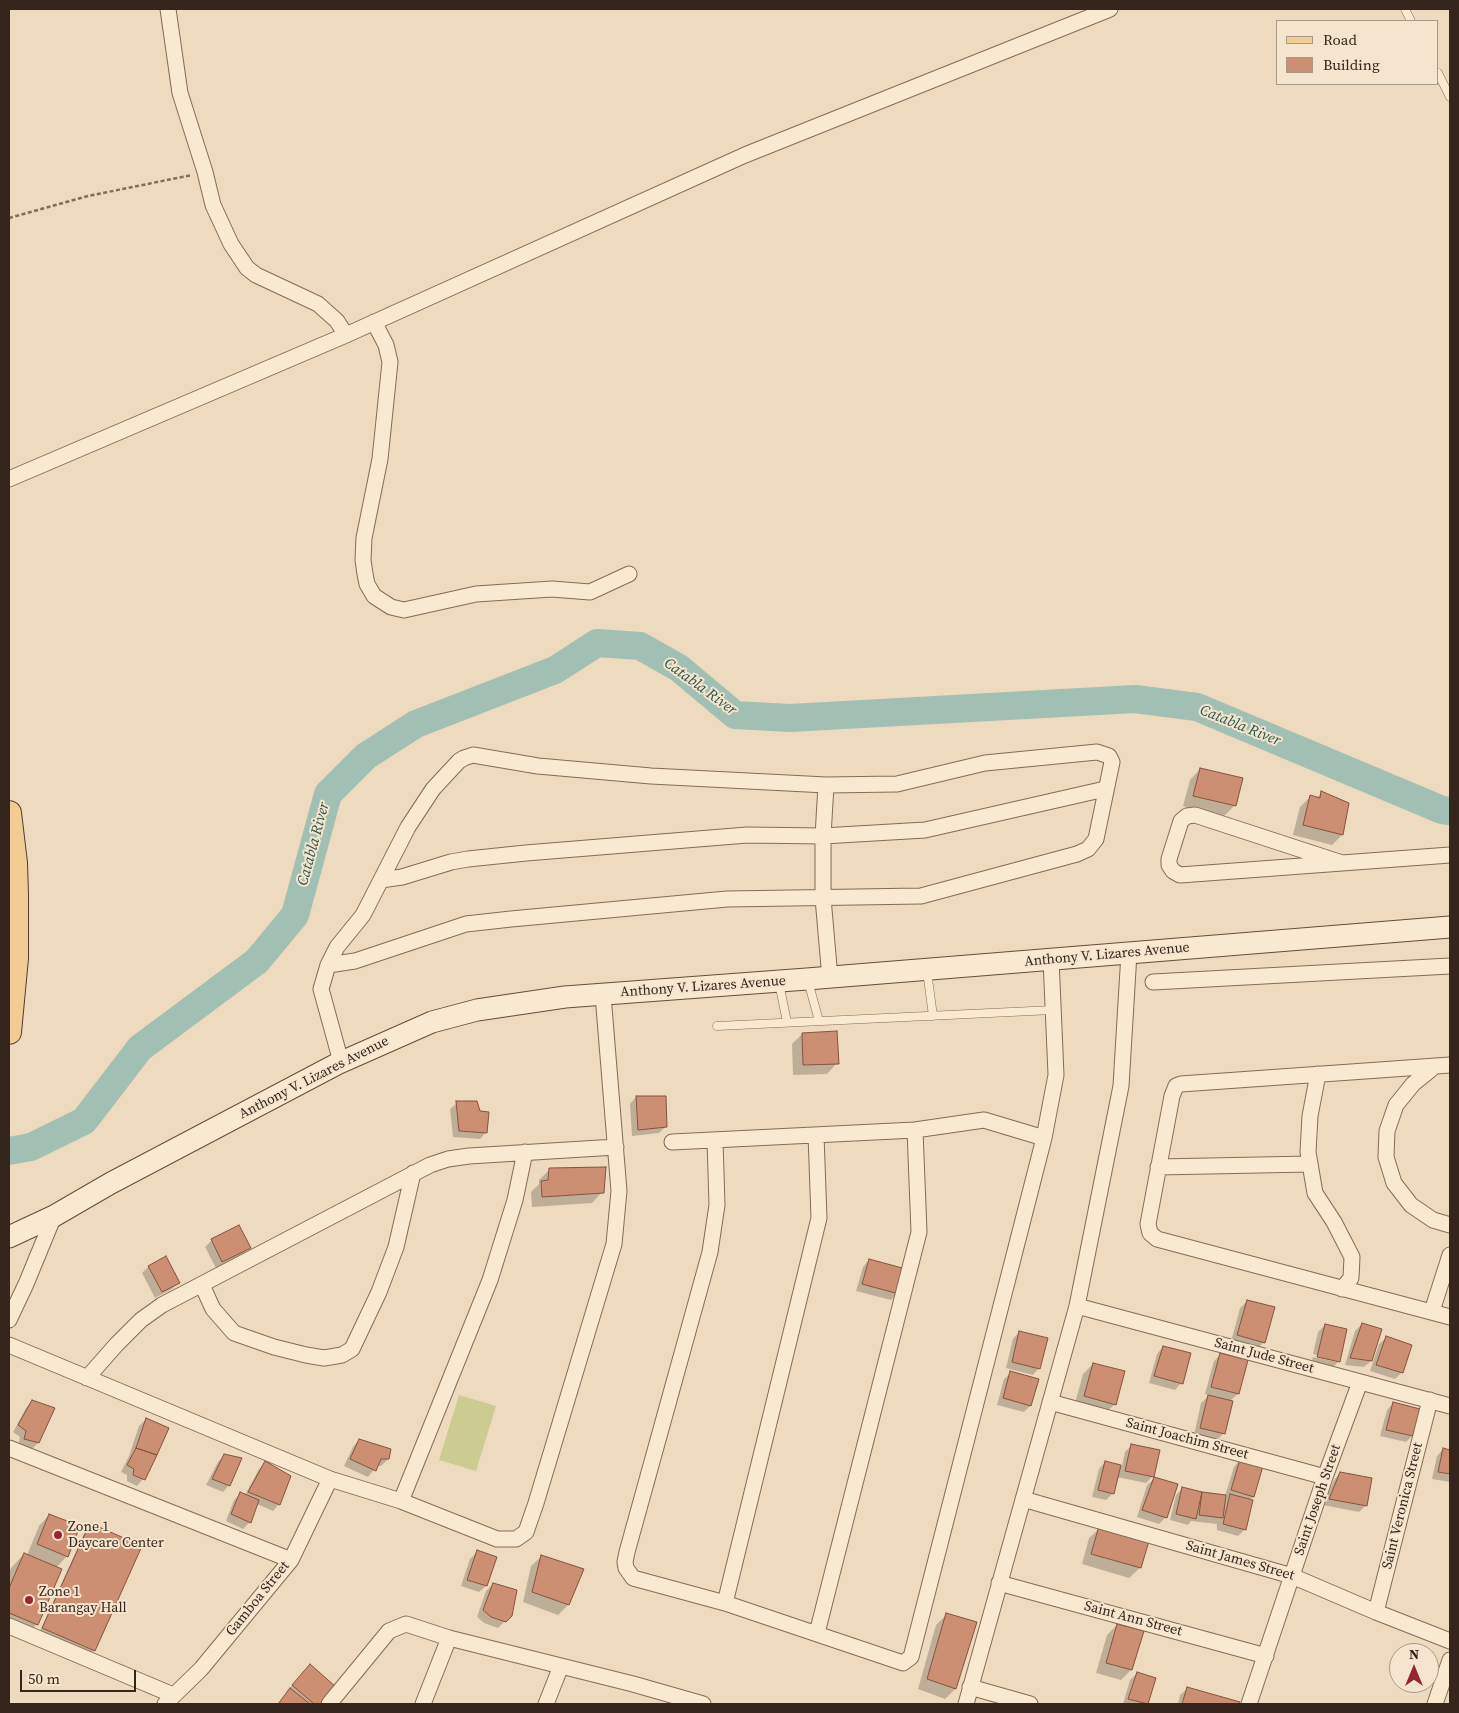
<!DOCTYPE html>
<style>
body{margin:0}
#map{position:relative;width:1459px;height:1713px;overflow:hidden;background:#eedabe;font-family:"Source Serif 4",serif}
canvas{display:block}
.frame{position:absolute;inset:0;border:10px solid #35251c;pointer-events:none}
.legend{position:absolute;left:1276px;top:20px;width:162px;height:65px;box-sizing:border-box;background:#f5e5ce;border:1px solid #a89887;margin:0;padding:6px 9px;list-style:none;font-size:15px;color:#35251c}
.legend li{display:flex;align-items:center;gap:10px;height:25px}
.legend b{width:25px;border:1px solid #a89887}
.north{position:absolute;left:1389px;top:1643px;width:50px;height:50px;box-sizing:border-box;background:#f5e5ce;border:1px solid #a89887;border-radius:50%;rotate:0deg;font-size:14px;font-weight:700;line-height:20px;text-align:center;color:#35251c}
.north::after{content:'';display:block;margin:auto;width:18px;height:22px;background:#952733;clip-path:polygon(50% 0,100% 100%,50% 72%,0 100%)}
.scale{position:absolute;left:20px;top:1670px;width:116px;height:22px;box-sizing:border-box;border:2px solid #35251c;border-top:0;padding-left:6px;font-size:15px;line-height:18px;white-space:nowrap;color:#35251c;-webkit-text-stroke:4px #f5e5ce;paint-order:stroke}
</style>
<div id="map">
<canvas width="1459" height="1713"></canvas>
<div class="frame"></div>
<ul class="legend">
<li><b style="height:6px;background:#f2cb95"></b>Road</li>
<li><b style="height:14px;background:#cc8f74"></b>Building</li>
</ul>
<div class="north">N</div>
<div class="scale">50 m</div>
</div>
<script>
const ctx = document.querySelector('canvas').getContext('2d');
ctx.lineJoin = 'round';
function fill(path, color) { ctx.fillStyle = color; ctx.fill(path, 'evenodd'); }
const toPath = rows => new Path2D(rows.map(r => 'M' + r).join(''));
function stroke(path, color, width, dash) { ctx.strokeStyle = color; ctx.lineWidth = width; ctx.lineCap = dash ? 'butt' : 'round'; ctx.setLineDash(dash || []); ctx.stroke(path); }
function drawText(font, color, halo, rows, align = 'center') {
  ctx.font = font + ' "Source Serif 4",serif'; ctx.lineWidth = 4; ctx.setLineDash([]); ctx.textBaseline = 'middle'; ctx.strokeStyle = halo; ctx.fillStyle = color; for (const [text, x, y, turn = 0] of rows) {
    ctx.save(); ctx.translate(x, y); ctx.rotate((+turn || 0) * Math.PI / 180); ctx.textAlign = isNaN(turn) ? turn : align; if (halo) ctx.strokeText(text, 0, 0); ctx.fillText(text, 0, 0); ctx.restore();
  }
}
const green = toPath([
 [459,1395,496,1406,476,1471,439,1460]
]);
const shadow = toPath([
 [1200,769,1235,805,1224,816,1183,806,1190,780],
 [1322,793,1348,804,1342,835,1332,845,1293,835,1300,807,1310,797,1316,798],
 [802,1034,837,1063,827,1074,793,1075,792,1044],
 [636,1097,666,1126,659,1133,632,1136,630,1104],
 [457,1103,479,1112,486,1132,480,1139,453,1137,450,1109],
 [549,1170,602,1192,592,1203,532,1207,531,1192,539,1184,539,1180],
 [212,1240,249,1248,242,1255,216,1268,205,1247],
 [165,1258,178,1282,172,1289,155,1298,142,1273,148,1267],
 [869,1260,898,1294,891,1300,856,1291,863,1267],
 [1247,1301,1264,1342,1257,1349,1231,1342,1240,1308],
 [1362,1324,1371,1361,1364,1367,1345,1365,1355,1331],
 [1325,1325,1339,1361,1332,1368,1311,1363,1313,1357,1336,1362,1336,1359,1313,1354,1318,1332],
 [1019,1332,1039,1368,1033,1375,1006,1368,1013,1339],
 [1386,1338,1410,1346,1401,1373,1395,1379,1370,1371,1379,1344],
 [1163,1347,1181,1383,1175,1390,1149,1383,1157,1354],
 [1220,1355,1238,1394,1231,1400,1224,1433,1217,1440,1194,1435,1201,1403,1210,1395,1205,1394,1214,1361],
 [1093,1364,1115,1404,1104,1414,1074,1407,1083,1374],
 [1011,1373,1030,1406,1024,1412,997,1405,1004,1379],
 [32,1401,38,1443,32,1449,18,1446,20,1437,13,1432,26,1408],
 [1393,1403,1419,1410,1412,1436,1406,1442,1380,1436,1387,1410],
 [146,1419,143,1479,137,1486,127,1481,127,1475,121,1472,129,1456,139,1426],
 [359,1440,388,1459,381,1466,377,1466,368,1477,344,1466,353,1447],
 [1132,1445,1152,1477,1146,1483,1117,1477,1113,1493,1106,1500,1092,1497,1099,1469,1105,1462,1122,1466,1125,1452],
 [1443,1449,1450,1451,1450,1482,1432,1479,1437,1456],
 [225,1455,229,1485,223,1492,206,1485,218,1462],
 [1240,1460,1262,1467,1253,1497,1249,1500,1245,1529,1238,1536,1217,1530,1217,1524,1191,1521,1188,1525,1170,1520,1176,1495,1182,1489,1225,1496,1234,1467],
 [266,1462,279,1504,273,1511,257,1504,249,1523,243,1529,226,1521,234,1500,241,1493,245,1495,259,1469],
 [1340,1473,1366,1505,1359,1512,1323,1505,1334,1480],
 [1154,1479,1166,1517,1159,1524,1137,1517,1147,1485],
 [49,1515,67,1556,56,1568,37,1624,23,1638,9,1632,9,1572,11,1568,24,1554,27,1555,39,1526],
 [90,1524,94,1650,91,1653,40,1631,87,1527],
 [1100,1528,1147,1541,1140,1568,1129,1578,1082,1564,1089,1538],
 [477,1552,495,1558,486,1586,479,1592,461,1586,470,1559],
 [542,1556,568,1605,558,1615,523,1602,531,1566],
 [493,1584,505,1621,498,1628,484,1623,477,1617,486,1591],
 [946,1615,955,1689,945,1699,918,1689,936,1625],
 [1117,1625,1131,1670,1121,1680,1096,1673,1107,1635],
 [304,1672,334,1687,319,1704,278,1704,288,1693,286,1692],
 [1137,1673,1155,1678,1147,1704,1123,1704,1130,1680],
 [1187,1689,1238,1703,1238,1704,1178,1704,1180,1695]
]);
const river = toPath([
 [9,1151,31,1147,84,1121,140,1048,257,961,295,915,328,794,366,756,416,724,555,670,597,643,640,646,679,668,735,715,790,718,1135,699,1197,707,1442,810,1450,811]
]);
const building = toPath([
 [1200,768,1243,778,1236,806,1193,796,1200,768],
 [1321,791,1349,803,1343,835,1303,825,1310,795,1320,798,1321,791],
 [837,1031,839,1064,803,1065,802,1033,837,1031],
 [636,1096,666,1096,667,1127,638,1130,636,1096],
 [456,1101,477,1101,480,1111,489,1112,487,1133,459,1131,456,1101],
 [606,1167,604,1193,542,1197,541,1181,548,1180,549,1168,606,1167],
 [239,1225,251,1248,222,1262,211,1239,239,1225],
 [166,1256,180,1283,162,1292,148,1266,166,1256],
 [869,1259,906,1269,899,1294,862,1284,869,1259],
 [1247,1300,1275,1307,1265,1343,1237,1335,1247,1300],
 [1362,1323,1382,1329,1372,1361,1350,1358,1362,1323],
 [1325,1324,1347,1329,1340,1362,1317,1357,1325,1324],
 [1019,1331,1048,1338,1040,1369,1012,1362,1019,1331],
 [1386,1336,1412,1345,1403,1373,1376,1365,1386,1336],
 [1163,1346,1191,1353,1183,1384,1154,1376,1163,1346],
 [1220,1353,1248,1360,1239,1394,1211,1387,1220,1353],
 [1093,1363,1125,1371,1116,1405,1084,1396,1093,1363],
 [1010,1371,1039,1379,1031,1406,1003,1398,1010,1371],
 [1208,1395,1233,1401,1225,1434,1200,1428,1208,1395],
 [32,1400,55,1408,39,1443,24,1439,26,1431,18,1425,32,1400],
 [1393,1402,1420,1409,1413,1436,1386,1430,1393,1402],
 [146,1418,169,1428,157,1455,136,1448,146,1418],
 [359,1439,391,1449,389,1459,381,1459,376,1471,350,1459,359,1439],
 [1131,1444,1160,1450,1154,1477,1125,1471,1131,1444],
 [136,1448,157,1455,145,1480,133,1475,134,1469,127,1465,136,1448],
 [1443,1448,1450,1450,1450,1474,1438,1472,1443,1448],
 [224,1454,242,1458,230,1486,212,1479,224,1454],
 [1240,1459,1263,1466,1254,1497,1231,1490,1240,1459],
 [265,1461,291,1476,280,1505,248,1492,265,1461],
 [1105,1461,1121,1465,1114,1494,1098,1490,1105,1461],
 [1340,1472,1372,1478,1367,1506,1329,1499,1340,1472],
 [1154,1477,1178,1484,1167,1518,1142,1510,1154,1477],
 [1182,1487,1202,1492,1196,1519,1176,1514,1182,1487],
 [240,1492,259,1500,251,1523,231,1514,240,1492],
 [1202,1492,1226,1495,1223,1518,1199,1515,1202,1492],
 [1230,1494,1253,1500,1246,1530,1223,1524,1230,1494],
 [49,1514,80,1526,68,1557,37,1544,49,1514],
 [90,1523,142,1546,95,1651,42,1628,90,1523],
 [1099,1526,1149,1541,1141,1568,1091,1554,1099,1526],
 [477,1550,497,1557,487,1586,467,1580,477,1550],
 [24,1553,62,1569,38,1625,9,1613,9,1588,24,1553],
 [541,1555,584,1569,569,1605,532,1592,541,1555],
 [493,1583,517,1590,512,1616,506,1622,491,1617,483,1610,493,1583],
 [946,1613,977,1622,956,1689,927,1679,946,1613],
 [1117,1624,1144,1631,1132,1670,1106,1663,1117,1624],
 [310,1664,336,1687,321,1704,314,1704,292,1685,310,1664],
 [1137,1672,1156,1678,1148,1704,1128,1699,1137,1672],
 [1187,1687,1240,1702,1239,1704,1182,1704,1187,1687],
 [290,1688,310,1704,278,1704,290,1688]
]);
const path = toPath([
 [9,218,88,196,192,175]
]);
const service = toPath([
 [1405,9,1411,21],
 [1438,73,1450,97],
 [927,971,933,1016],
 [808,981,819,1021],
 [779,983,787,1022],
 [717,1026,1053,1010]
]);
const minor = toPath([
 [168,9,180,93,205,172,213,205,231,244,247,268,256,275,318,304,337,321,346,335],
 [374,322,386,345,390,362,380,459,364,538,363,560,365,574,367,584,374,596,391,607,404,610,476,594,552,589,590,592,629,574],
 [9,479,346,335,745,155,1110,9],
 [826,785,823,836,823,898,830,978],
 [1342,863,1195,815,1187,816,1181,821,1169,859,1169,865,1173,871,1180,875,1450,855],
 [381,880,402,877,451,862,468,859,526,853,747,835,823,836,925,830,1105,789],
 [328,965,355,961,466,924,511,919,727,899,921,896,1077,854,1088,849,1096,839,1112,762,1109,756,1097,752,985,763,897,784,826,785,651,776,538,766,473,755,464,758,459,761,433,789,408,827,363,915,337,947,328,965,321,989,341,1062],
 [1153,982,1450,966],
 [1450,1065,1181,1084,1176,1086,1172,1096,1148,1224,1150,1233,1157,1239,1450,1317],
 [1434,1067,1413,1084,1396,1105,1387,1131,1386,1157,1394,1183,1411,1205,1433,1220,1450,1225],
 [1318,1074,1310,1116,1308,1152,1315,1193,1334,1222,1352,1257,1351,1278,1342,1289],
 [715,1140,717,1205,710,1252,627,1552,625,1562,626,1568,633,1578,725,1603,903,1663,911,1657,1044,1138,1056,1075,1051,959],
 [672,1142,915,1130,984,1120,1044,1138],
 [1158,1167,1310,1164],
 [202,1285,213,1309,234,1333,274,1347,306,1355,324,1358,342,1355,352,1349,379,1292,396,1247,413,1173],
 [1077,1306,1450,1406],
 [1432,1311,1450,1255],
 [9,1320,26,1284,54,1216],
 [9,1345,330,1479,401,1501,497,1539,516,1539,526,1532,536,1503,614,1244,619,1191,603,995],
 [87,1378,116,1345,141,1320,162,1305,430,1165,448,1159,469,1156,616,1147],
 [1050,1402,1325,1477],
 [9,1448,291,1560],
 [1023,1499,1292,1576,1376,1612,1450,1641],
 [401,1501,490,1280,515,1200,525,1152],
 [999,1583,1266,1656],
 [725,1603,819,1218,816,1135],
 [1376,1612,1430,1400],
 [9,1626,173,1695],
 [817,1633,919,1232,915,1130],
 [970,1687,1030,1704],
 [165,1704,201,1669,291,1560,330,1479],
 [329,1704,389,1631,406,1624,449,1638,633,1684,703,1704],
 [423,1704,449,1638],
 [546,1704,561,1666],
 [966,1704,1077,1306,1121,1086,1129,953],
 [1249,1704,1325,1477,1360,1382],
 [1435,1704,1450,1660]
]);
const secondary = toPath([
 [9,1237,54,1216,111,1183,337,1064,432,1022,477,1010,565,997,807,979,1450,927]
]);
const primary = toPath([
 [9,813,15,863,16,895,16,958,9,1032]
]);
const markers = [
 [58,1535,5,"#952733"],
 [29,1600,5,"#952733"]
];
const streetNames = [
 ["Anthony V. Lizares Avenue",1107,955,-5],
 ["Anthony V. Lizares Avenue",703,987,-4],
 ["Anthony V. Lizares Avenue",314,1078,-27],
 ["Saint Jude Street",1264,1356,15],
 ["Saint Joachim Street",1187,1439,15],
 ["Saint Joseph Street",1318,1500,-71],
 ["Saint Veronica Street",1403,1506,-76],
 ["Saint James Street",1240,1561,16],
 ["Gamboa Street",258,1599,-51],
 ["Saint Ann Street",1133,1619,15]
];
const poiNames = [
 ["Zone 1",68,1527],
 ["Daycare Center",68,1543],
 ["Zone 1",39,1592],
 ["Barangay Hall",39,1608]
];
const waterNames = [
 ["Catabla River",700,687,36],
 ["Catabla River",1240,726,22],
 ["Catabla River",314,844,-75]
];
fill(green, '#cbcb92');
fill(shadow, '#0003');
stroke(river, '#a2bfb3', 28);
fill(building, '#cc8f74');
stroke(building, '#85523d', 1);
stroke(service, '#866b57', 9);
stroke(minor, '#866b57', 17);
stroke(secondary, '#674c3a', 23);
stroke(primary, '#533a2c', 26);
stroke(path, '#866b57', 2.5, [4, 2.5]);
stroke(service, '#f9e9d1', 8);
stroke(minor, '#f9e9d1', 15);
stroke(secondary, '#f9e9d1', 21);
stroke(primary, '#f2cb95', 24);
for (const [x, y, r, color] of markers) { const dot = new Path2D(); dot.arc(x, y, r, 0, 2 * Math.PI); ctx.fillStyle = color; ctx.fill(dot); stroke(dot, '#f5e5ce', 2); }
drawText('14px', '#35251c', '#f5e5ce', streetNames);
drawText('14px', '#35251c', '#f5e5ce', poiNames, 'left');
drawText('italic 15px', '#2b554e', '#f5e5ce', waterNames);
</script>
